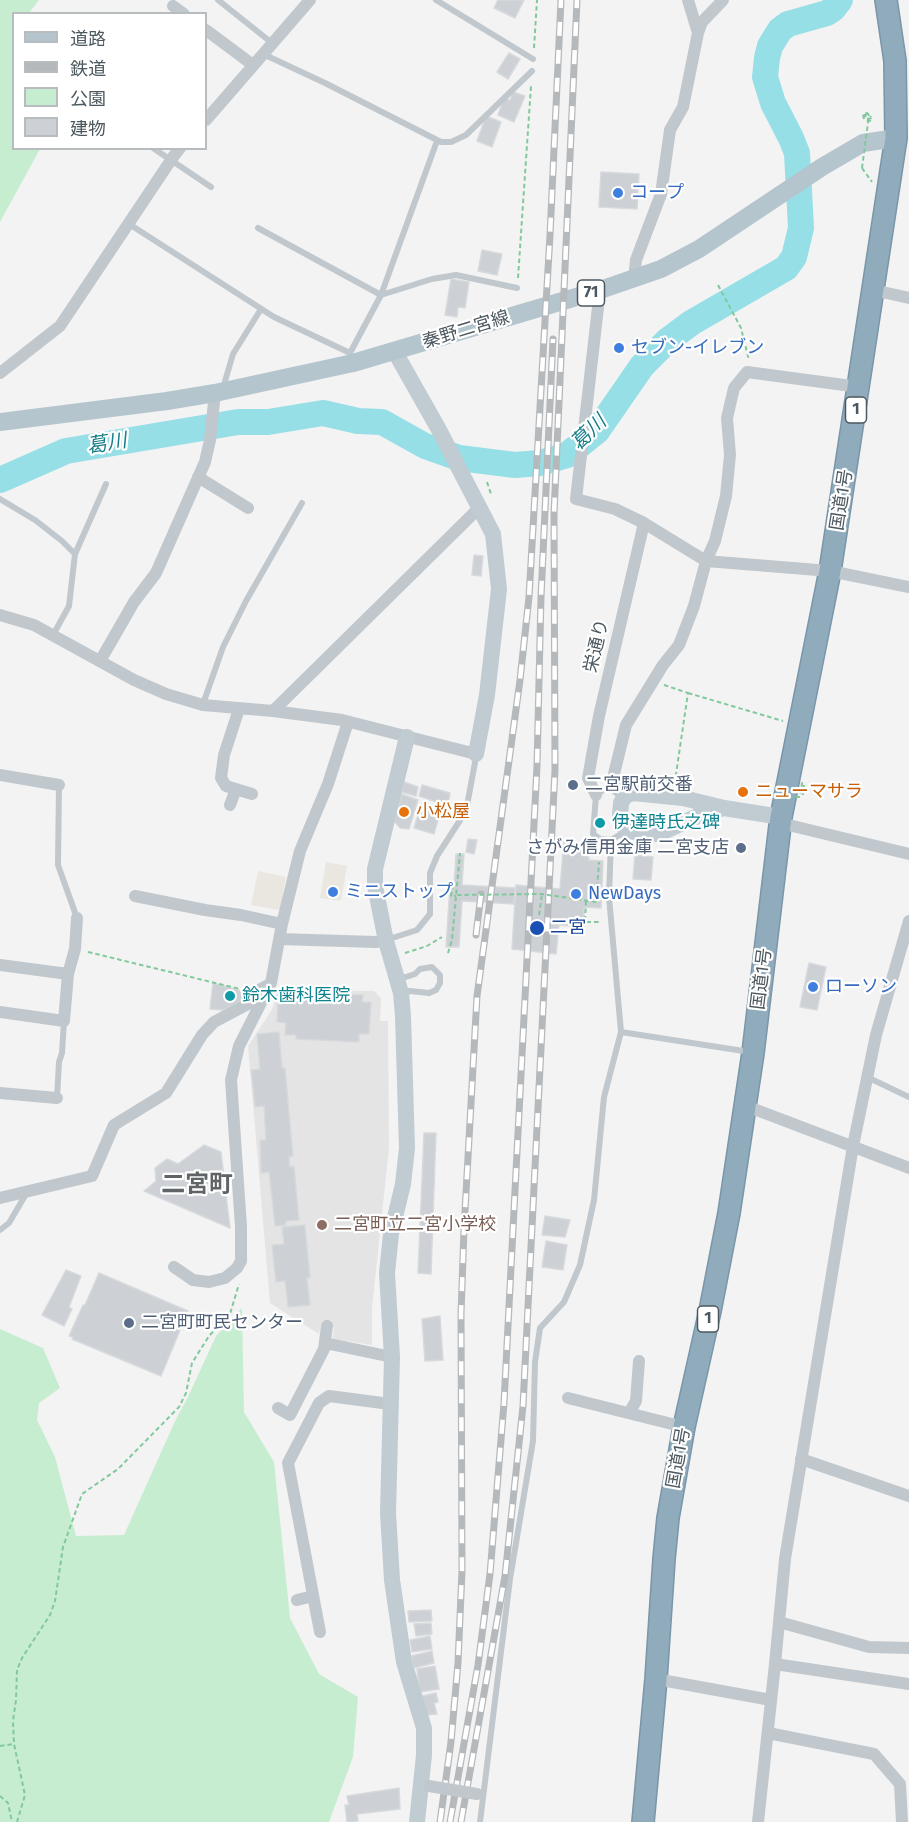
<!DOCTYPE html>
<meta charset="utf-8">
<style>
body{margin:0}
#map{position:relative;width:909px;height:1822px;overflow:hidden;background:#f4f3f3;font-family:"Fira Sans","Noto Sans JP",sans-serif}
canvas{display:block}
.legend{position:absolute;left:12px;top:12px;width:195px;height:138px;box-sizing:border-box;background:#fff;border:2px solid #b7bcbf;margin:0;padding:8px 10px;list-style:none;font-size:18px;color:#4c585f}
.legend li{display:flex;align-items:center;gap:12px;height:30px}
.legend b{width:30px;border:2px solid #b7bcbf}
</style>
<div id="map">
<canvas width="909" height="1822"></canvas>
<ul class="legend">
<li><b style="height:8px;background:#b5c5ce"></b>道路</li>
<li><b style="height:8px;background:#b5b9bc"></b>鉄道</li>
<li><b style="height:16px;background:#c6edd0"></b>公園</li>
<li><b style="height:16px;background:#cdd0d4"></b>建物</li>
</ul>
</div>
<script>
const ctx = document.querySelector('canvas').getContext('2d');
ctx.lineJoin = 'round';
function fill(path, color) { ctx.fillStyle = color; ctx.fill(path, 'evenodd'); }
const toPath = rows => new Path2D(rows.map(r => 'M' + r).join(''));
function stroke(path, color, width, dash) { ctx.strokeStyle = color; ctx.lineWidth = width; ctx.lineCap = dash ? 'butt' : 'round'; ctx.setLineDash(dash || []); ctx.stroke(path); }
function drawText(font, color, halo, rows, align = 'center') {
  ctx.font = font + ' "Fira Sans","Noto Sans JP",sans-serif'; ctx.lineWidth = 4.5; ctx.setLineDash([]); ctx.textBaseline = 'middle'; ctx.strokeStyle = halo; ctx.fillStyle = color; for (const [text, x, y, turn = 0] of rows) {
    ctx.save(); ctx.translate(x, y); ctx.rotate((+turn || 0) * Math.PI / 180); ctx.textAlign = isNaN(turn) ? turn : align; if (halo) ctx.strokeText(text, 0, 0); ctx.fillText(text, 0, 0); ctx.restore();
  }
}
const commercial = toPath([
 [326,862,347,866,341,901,320,898],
 [258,871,286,877,280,910,251,905]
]);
const education = toPath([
 [277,990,374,991,381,998,380,1021,388,1021,389,1148,372,1308,372,1345,333,1339,334,1327,321,1325,319,1334,270,1303,248,1046,273,1008]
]);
const green = toPath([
 [0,0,39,0,29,13,14,14,14,148,40,149,0,222],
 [242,1308,244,1412,274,1462,290,1618,319,1674,358,1697,353,1757,329,1822,0,1822,0,1329,43,1348,60,1388,39,1403,37,1420,55,1457,76,1536,124,1535,176,1419,187,1399,216,1336]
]);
const river = toPath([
 [0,480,66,451,238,422,268,422,323,413,358,421,382,422,425,446,459,458,515,465,540,463,567,455,597,431,642,366,667,341,691,323,786,268,794,257,801,228,797,153,791,138,773,103,765,77,767,58,770,46,780,30,788,24,827,13,833,9,840,0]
]);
const building = toPath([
 [498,0,524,0,515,18,494,8,498,0],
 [509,53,520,59,508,79,497,72,509,53],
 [513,92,525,96,514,122,498,115,504,98,510,100,513,92],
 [486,116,501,122,492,147,477,141,486,116],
 [601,172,639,174,637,209,599,207,601,172],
 [482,250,502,254,497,275,478,271,482,250],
 [451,279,469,282,465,308,458,307,457,317,445,315,451,279],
 [474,555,483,556,481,576,472,575,474,555],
 [570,779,578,781,575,791,568,789,570,779],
 [404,782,418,787,416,796,402,792,404,782],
 [422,785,450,793,448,806,419,796,422,785],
 [402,794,418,800,409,829,400,828,394,821,402,794],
 [421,805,441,810,434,834,414,828,421,805],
 [468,839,477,840,474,854,466,852,468,839],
 [564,839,573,839,581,850,588,851,589,860,603,861,601,908,584,907,584,927,559,925,556,954,512,949,516,885,560,889,564,839],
 [456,854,464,854,462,885,515,888,514,904,462,901,459,947,446,947,450,886,454,886,456,854],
 [635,855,653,857,651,880,633,879,635,855],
 [809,963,826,967,817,1010,800,1007,809,963],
 [213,983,249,993,247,999,223,1010,210,1009,213,983],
 [298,993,363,995,362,1002,371,1002,369,1034,359,1034,359,1042,296,1039,296,1035,285,1035,286,1023,277,1022,278,994,298,995,298,993],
 [279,1032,282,1068,285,1068,293,1156,289,1157,290,1167,294,1166,299,1220,286,1221,286,1225,275,1226,269,1172,261,1173,260,1140,266,1140,264,1106,255,1107,251,1070,260,1069,257,1034,279,1032],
 [424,1133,436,1133,431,1274,418,1273,424,1133],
 [204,1145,221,1152,230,1228,144,1191,156,1181,155,1168,167,1159,178,1164,204,1145],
 [545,1216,570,1220,565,1237,542,1235,545,1216],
 [305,1225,310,1277,307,1278,310,1305,288,1307,285,1281,276,1282,272,1245,284,1244,282,1227,305,1225],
 [546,1241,567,1245,563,1270,542,1267,546,1241],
 [66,1270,81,1276,69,1307,72,1309,64,1326,42,1315,66,1270],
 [99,1273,188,1311,161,1376,72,1339,73,1337,69,1336,83,1305,85,1305,99,1273],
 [440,1316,443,1360,425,1361,422,1319,440,1316],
 [431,1610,432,1621,409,1622,408,1611,431,1610],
 [431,1623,432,1634,416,1636,414,1624,431,1623],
 [430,1636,432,1649,412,1652,410,1640,430,1636],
 [432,1651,434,1663,414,1668,411,1656,432,1651],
 [435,1666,439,1689,420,1692,417,1669,435,1666],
 [436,1693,438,1702,434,1703,437,1714,426,1715,422,1696,436,1693],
 [399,1788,400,1809,357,1814,358,1821,347,1822,345,1805,349,1805,347,1796,399,1788]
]);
const path = toPath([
 [534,48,537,0],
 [867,114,865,115,866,119,873,118],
 [869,115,867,113,863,114,864,119,870,121,871,116],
 [862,168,872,182],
 [518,278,531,86],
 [718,285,741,328,749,360],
 [487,482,491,494],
 [664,685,688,693,675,781],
 [688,693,783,721],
 [446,883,453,884,451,896,456,896],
 [586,901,585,922,601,922],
 [596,902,599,862],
 [539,915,542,894],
 [88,952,240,989],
 [405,953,427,946,442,937],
 [448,953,452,940,460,853],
 [0,1746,14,1744],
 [0,1796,8,1803,12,1822],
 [17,1822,25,1795,14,1744,13,1721,16,1700,17,1670,22,1658,50,1615,55,1601,63,1547,82,1494,118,1469,179,1407,186,1393,192,1363,209,1336,230,1314,239,1284]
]);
const lane = toPath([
 [218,0,272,43],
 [436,0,533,59],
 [263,54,325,83,441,142,451,142,466,135,532,71],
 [153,148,211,187],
 [129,224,274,317,350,353,353,362],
 [258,228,381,295,432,279,456,275,517,288],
 [350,353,381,295,437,141],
 [223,388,233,354,261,309],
 [0,499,35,520,62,541,75,554],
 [53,635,69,606,75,554,106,484],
 [203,704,223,647,246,601,302,503],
 [59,785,58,865,77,918],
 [615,788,605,789,596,795,593,834,600,839,611,840,626,831],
 [611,840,609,897,621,1032],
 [386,940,417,930,430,914,430,873,437,856,466,811,476,757],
 [397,977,406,977,415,974,420,969,432,967,440,975,440,983,436,990,429,993,410,991,403,992],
 [867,1077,909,1097],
 [57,1098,59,1062,62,1053,64,1021],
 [0,1230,9,1223,26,1194],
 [480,1822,510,1579,533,1441,535,1362,540,1328,564,1302,580,1265,594,1200,604,1097,621,1032,750,1052]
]);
const street = toPath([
 [688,0,698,33],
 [173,6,184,14],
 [206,30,253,65],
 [206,120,310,0],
 [634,278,636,260,661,194,670,130,683,107,698,33,702,22,723,0],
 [600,290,576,499,615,509,644,523,706,561,830,571,909,587],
 [873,290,909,298],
 [0,373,60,326,173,157,180,148],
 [198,477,248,508],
 [0,615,34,625,134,680,166,694,203,705,273,711,342,720,476,754],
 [100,661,134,602,156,573,205,462,210,440,215,393],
 [239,709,224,755,221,778,226,786,252,794],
 [273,711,479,508],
 [0,775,59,785],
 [596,795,588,778,599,716,644,523],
 [625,796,615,788,614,774,626,725,663,665,679,645,694,606,706,561,715,541,726,496,730,455,727,418,734,388,747,372,859,387],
 [230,805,236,789],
 [780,823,909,854],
 [135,896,205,910,241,915,282,924],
 [279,939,375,942,386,941],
 [0,965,68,974],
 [0,1012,64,1021,68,974,75,949,77,918],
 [0,1093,57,1098],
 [746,1106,909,1168],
 [0,1198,92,1176,114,1125,166,1093,202,1035,214,1022,248,1004,255,992,270,984],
 [174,1267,193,1280,209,1282,225,1278,237,1268,241,1261,241,1227,231,1080,239,1046,271,983,282,924,300,851,328,784,348,722],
 [325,1343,392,1357],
 [568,1398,684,1427],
 [278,1408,290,1415,324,1349,327,1326],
 [629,1413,636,1401,639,1361],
 [801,1459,909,1496],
 [297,1600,313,1596],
 [779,1622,869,1647,909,1648],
 [320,1632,288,1463,319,1403,329,1396,390,1404],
 [775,1664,909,1684],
 [656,1679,771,1700],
 [768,1733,874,1754,900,1784,902,1822],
 [758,1822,775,1664,785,1559,853,1146,876,1035,909,921]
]);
const secondary = toPath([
 [395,352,438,428,493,534,499,589,487,695,476,754],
 [407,737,375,869,375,886,386,941,401,993,403,1016,407,1148,403,1184,391,1234,387,1273,392,1357,388,1513,392,1580,404,1662,424,1728,424,1755,417,1822],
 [724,808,702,814,659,834,626,831,620,815,621,803,625,796,633,793,683,798,724,808,781,817]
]);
const primary = toPath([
 [0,422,167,401,215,393,353,363,600,290,661,269,699,249,822,167,863,143,896,138]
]);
const highway = toPath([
 [643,1822,656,1679,664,1559,668,1518,684,1427,710,1311,729,1213,753,1053,781,817,830,571,896,138,895,61,886,0]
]);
const rail = toPath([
 [476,935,481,894],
 [440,1822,451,1742,458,1663,462,1571,461,1314,464,1229,477,996,520,680,529,597,550,235,561,0],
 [450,1822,478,1665,490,1574,504,1403,537,766,541,597,553,339],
 [461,1822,505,1576,523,1406,555,770,554,514,577,0]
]);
const pathBridge = toPath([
 [862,168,869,115],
 [773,797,800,797,802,783,804,783,803,795],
 [457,895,542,894,596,902]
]);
const streetBridge = toPath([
 [429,1786,477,1794]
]);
const markers = [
 [618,193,6,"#3f7fe0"],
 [619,348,6,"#3f7fe0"],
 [573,785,6,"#5c6f8a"],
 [743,792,6,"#e8710a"],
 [404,812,6,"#e8710a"],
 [600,823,6,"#0f9aa8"],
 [741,848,6,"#5c6f8a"],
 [333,892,6,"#3f7fe0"],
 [576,894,6,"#3f7fe0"],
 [537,928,8,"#1a4fb4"],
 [813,987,6,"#3f7fe0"],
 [230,996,6,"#0f9aa8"],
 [322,1225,6,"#8d6e63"],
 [129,1323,6,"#5c6f8a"]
];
const shields = [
 [591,293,27],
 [856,410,21],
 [708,1319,21]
];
const shieldNames = [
 ["71",591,293],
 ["1",856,410],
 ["1",708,1319]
];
const shopNames = [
 ["コープ",630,193],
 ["セブン-イレブン",631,348],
 ["ミニストップ",345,892],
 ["NewDays",588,894],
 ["ローソン",825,987]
];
const streetNames = [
 ["秦野二宮線",466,330,-17],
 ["国道1号",842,500,-81],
 ["栄通り",597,646,-77],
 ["国道1号",762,979,-83],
 ["国道1号",679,1458,-80]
];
const serviceNames = [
 ["二宮駅前交番",585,785],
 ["さがみ信用金庫 二宮支店",729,848,"right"],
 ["二宮町町民センター",141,1323]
];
const foodNames = [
 ["ニューマサラ",755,792],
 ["小松屋",416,812]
];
const cultureNames = [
 ["伊達時氏之碑",612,823],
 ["鈴木歯科医院",242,996]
];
const transitNames = [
 ["二宮",550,928]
];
const educationNames = [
 ["二宮町立二宮小学校",334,1225]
];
const waterNames = [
 ["葛川",589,433,-44],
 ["葛川",107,444,-9]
];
const districtNames = [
 ["二宮町",197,1185]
];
fill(commercial, '#eae7e1');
fill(education, '#e5e4e4');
fill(green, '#c6edd0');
stroke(river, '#97dfe6', 26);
fill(building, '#cdd0d4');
stroke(building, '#d7dadd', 1.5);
stroke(highway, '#7a96a8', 24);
stroke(path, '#81c99c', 2, [4.5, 3]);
stroke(lane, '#c0c8cd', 6);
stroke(street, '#c0c8cd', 12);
stroke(secondary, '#c0cbd2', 16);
stroke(primary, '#b5c5ce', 18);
stroke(highway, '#8fabbc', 21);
stroke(rail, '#b5b9bc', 7);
stroke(rail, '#fff', 4.5, [14]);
stroke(pathBridge, '#81c99c', 2, [4.5, 3]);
stroke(streetBridge, '#c0c8cd', 12);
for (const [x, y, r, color] of markers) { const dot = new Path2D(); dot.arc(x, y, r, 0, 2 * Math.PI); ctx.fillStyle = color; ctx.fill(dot); stroke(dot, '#fff', 2); }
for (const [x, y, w] of shields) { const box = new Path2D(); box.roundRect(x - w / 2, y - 13, w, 26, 4.5); ctx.fillStyle = '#fff'; ctx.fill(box); stroke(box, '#4c585f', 1.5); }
drawText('bold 16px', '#4c585f', null, shieldNames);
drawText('18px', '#366cbe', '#fff', shopNames, 'left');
drawText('18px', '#4c585f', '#fff', streetNames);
drawText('18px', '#4e5e75', '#fff', serviceNames, 'left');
drawText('18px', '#c56008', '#fff', foodNames, 'left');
drawText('18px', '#0d838f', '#fff', cultureNames, 'left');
drawText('18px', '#164399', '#fff', transitNames, 'left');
drawText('18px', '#785e54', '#fff', educationNames, 'left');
drawText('italic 20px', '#177d87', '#fff', waterNames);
drawText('bold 24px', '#5f6467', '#fff', districtNames);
</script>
